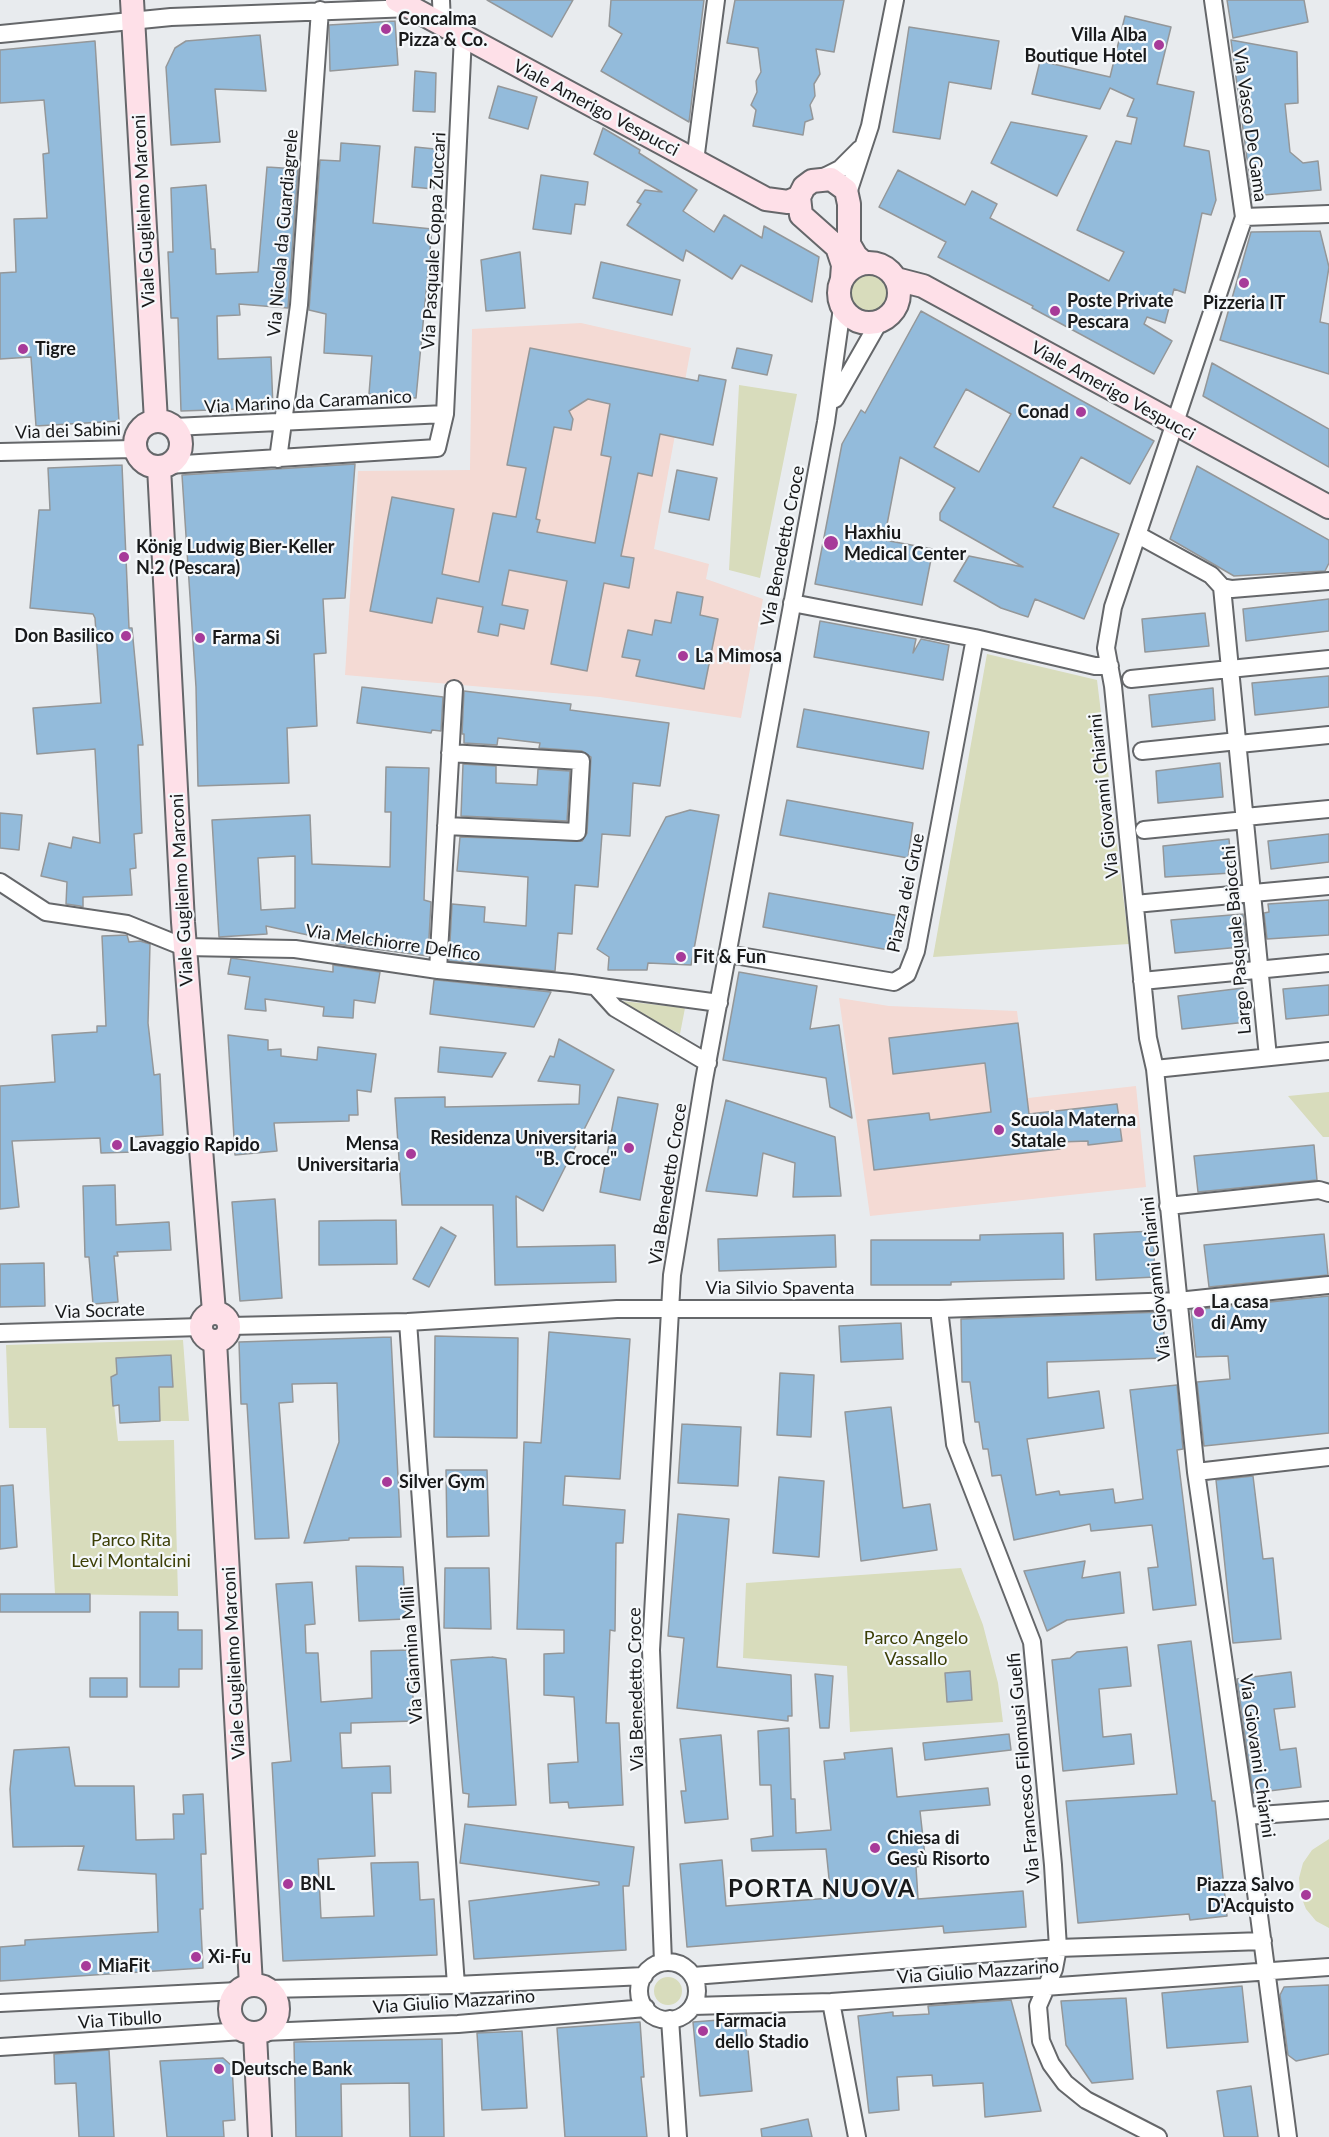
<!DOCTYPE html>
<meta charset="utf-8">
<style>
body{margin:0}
canvas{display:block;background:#e8ebee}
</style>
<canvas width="1329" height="2137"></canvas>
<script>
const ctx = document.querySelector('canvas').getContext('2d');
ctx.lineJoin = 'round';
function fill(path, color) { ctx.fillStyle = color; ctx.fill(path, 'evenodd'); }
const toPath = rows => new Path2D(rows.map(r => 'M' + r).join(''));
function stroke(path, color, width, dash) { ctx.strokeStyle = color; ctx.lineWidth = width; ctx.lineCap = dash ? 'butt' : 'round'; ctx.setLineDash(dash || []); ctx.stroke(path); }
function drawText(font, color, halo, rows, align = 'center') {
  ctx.font = font + ' Lato,sans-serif'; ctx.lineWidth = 4.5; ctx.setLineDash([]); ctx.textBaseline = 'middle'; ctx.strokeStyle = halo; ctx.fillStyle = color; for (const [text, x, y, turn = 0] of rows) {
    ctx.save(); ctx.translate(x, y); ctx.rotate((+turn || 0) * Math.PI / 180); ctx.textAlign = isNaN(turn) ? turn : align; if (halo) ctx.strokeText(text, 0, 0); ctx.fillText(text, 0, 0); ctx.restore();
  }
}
const education = toPath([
 [581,323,691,348,654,549,709,564,706,579,763,599,741,718,600,697,345,675,358,471,470,470,472,329],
 [839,998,889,1006,1017,1011,1028,1098,1136,1086,1146,1187,870,1216]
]);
const green = toPath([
 '849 293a20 20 0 1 1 40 0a20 20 0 1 1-40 0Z',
 [739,385,797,394,760,578,729,570],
 [987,654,1097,680,1129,944,933,957],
 [622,1001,685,1008,680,1034,622,1004],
 [1329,1092,1329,1137,1323,1137,1288,1096],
 [183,1340,189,1421,160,1421,159,1387,173,1386,116,1358,117,1374,111,1377,118,1441,174,1440,178,1596,55,1594,46,1428,9,1428,6,1345],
 [961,1568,983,1625,998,1683,1003,1722,850,1732,847,1666,743,1658,746,1583],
 [1329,1839,1329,1928,1316,1921,1306,1909,1300,1894,1299,1878,1303,1863,1312,1850],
 '654 1991a14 14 0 1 1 28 0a14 14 0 1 1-28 0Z'
]);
const building = toPath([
 [487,0,573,0,552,37,487,0],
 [611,0,704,0,689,122,601,71,622,34,609,26,611,0],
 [735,0,844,0,834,52,816,49,820,74,814,84,815,96,810,105,813,119,805,122,803,135,753,126,756,110,751,105,757,92,756,81,761,72,758,48,727,43,735,0],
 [1227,0,1304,0,1308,22,1233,38,1227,0],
 [1125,16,1171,27,1157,84,1194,92,1184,146,1209,151,1216,200,1211,215,1202,213,1185,293,1174,289,1165,323,1147,317,1144,324,1172,341,1154,374,1032,308,1033,306,938,257,946,242,879,207,898,170,965,205,972,191,997,204,990,218,1109,281,1124,252,1077,230,1116,141,1131,144,1137,118,1127,116,1134,99,1110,88,1100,109,1032,94,1040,61,1110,77,1125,16],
 [395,21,398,65,330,71,329,25,395,21],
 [909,27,999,41,991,89,949,82,940,139,893,132,909,27],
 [260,35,266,91,215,89,220,142,171,145,166,67,175,48,186,41,260,35],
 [1231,40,1297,52,1298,103,1285,104,1290,152,1303,163,1318,161,1321,190,1252,196,1231,40],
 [95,41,119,421,36,426,31,357,0,359,0,273,16,272,14,219,47,218,43,154,49,153,44,100,0,103,0,50,95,41],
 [415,71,436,73,435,112,413,111,415,71],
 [498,86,537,97,528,129,489,118,498,86],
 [1011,122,1087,136,1057,196,991,163,1011,122],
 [603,128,640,150,639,153,697,190,683,211,714,232,724,215,762,238,764,226,819,257,812,302,741,265,732,279,686,250,683,261,627,225,641,204,637,202,645,190,662,192,594,154,603,128],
 [341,143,380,146,373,223,432,229,416,398,369,394,372,356,324,353,326,314,309,310,320,160,340,161,341,143],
 [415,147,435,149,434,189,412,187,415,147],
 [267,167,298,169,288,308,239,304,240,315,217,316,218,359,271,357,273,408,181,411,178,318,171,318,168,252,173,252,171,188,206,185,211,249,215,249,216,274,258,272,267,167],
 [541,175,588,182,585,205,575,204,571,234,533,229,541,175],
 [1320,231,1329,267,1320,322,1329,324,1329,374,1220,340,1251,232,1320,231],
 [520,252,525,308,486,311,481,260,520,252],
 [601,262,680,280,672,315,593,298,601,262],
 [921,311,1154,441,1130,484,1081,457,1053,507,1119,534,1084,619,1035,599,1028,617,1001,608,954,581,969,556,1023,567,940,520,940,513,955,488,900,457,884,540,933,549,922,605,815,584,842,444,861,410,865,413,921,311],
 [966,389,1011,414,979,472,934,447,966,389],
 [530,348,698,381,699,375,726,380,713,445,660,434,652,476,638,473,621,556,634,558,629,588,604,583,587,671,551,664,567,581,509,570,502,605,528,610,524,629,500,624,498,636,478,632,483,607,437,598,432,623,370,611,392,497,454,509,442,574,479,582,493,513,516,517,526,468,507,465,530,348],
 [588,399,610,404,601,455,611,457,595,543,537,532,540,520,536,519,554,427,571,430,573,419,569,411,588,399],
 [737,348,772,355,767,375,732,368,737,348],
 [1212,363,1329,429,1329,467,1203,396,1212,363],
 [355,464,345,598,323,599,326,653,314,654,317,726,287,728,289,783,198,786,196,687,182,475,355,464],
 [122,465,129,628,132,628,143,745,138,745,142,833,134,834,136,868,130,869,132,895,83,897,83,907,80,906,66,904,67,882,41,876,49,843,71,848,73,837,100,843,95,749,37,754,33,708,101,703,95,618,93,614,30,608,39,510,50,510,48,468,122,465],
 [1197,466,1329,540,1329,563,1325,571,1234,576,1170,539,1197,466],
 [677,470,717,478,709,520,669,512,677,470],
 [677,592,703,597,700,615,718,619,704,689,636,676,640,660,622,657,628,630,652,635,655,620,671,623,677,592],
 [1329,599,1329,631,1246,641,1243,609,1329,599],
 [1205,613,1209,646,1145,652,1142,619,1205,613],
 [820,621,916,639,913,653,921,639,949,645,943,680,814,657,820,621],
 [1329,676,1329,707,1255,715,1252,683,1329,676],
 [362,687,443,697,441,731,432,730,431,733,357,723,362,687],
 [1213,688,1215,720,1152,727,1149,695,1213,688],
 [464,691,571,704,570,710,669,723,660,786,633,783,630,836,602,834,598,887,575,885,572,934,558,933,555,971,449,961,452,904,485,907,484,922,526,926,528,877,457,871,460,837,582,841,587,833,591,757,582,751,539,748,540,743,498,738,497,745,464,743,464,734,462,734,464,691],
 [804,709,929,732,923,769,797,747,804,709],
 [1220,763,1223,797,1158,803,1156,771,1220,763],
 [463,764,496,766,496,783,537,785,538,769,570,771,567,821,461,816,463,764],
 [386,767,429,768,424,900,431,902,428,956,336,944,336,941,266,926,267,934,219,937,212,820,310,815,312,864,390,867,391,812,385,812,386,767],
 [295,856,295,908,261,910,258,858,295,856],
 [787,800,913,823,908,858,780,835,787,800],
 [690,810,719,815,691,965,648,963,647,970,608,970,609,957,597,949,666,817,690,810],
 [0,813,22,815,19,850,0,848,0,813],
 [1329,834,1329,862,1271,869,1268,841,1329,834],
 [1229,839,1232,873,1165,877,1163,846,1229,839],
 [769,893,900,916,894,951,763,927,769,893],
 [1329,900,1329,935,1267,939,1264,913,1269,912,1268,904,1329,900],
 [1243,914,1246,941,1240,941,1241,947,1175,953,1171,920,1243,914],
 [127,935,129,942,140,941,150,944,148,1023,154,1075,160,1074,163,1135,134,1137,134,1152,101,1153,100,1138,12,1141,19,1207,0,1209,0,1086,55,1082,52,1035,97,1032,97,1026,106,1026,102,936,127,935],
 [231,958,333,972,333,965,380,972,375,1003,354,1000,353,1018,323,1016,324,1007,265,999,266,1011,245,1009,250,977,228,974,231,958],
 [739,972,817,986,810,1029,839,1025,852,1118,830,1107,826,1078,723,1060,739,972],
 [434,980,437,980,551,992,534,1027,430,1014,434,980],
 [1329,985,1329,1015,1286,1019,1283,989,1329,985],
 [1243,988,1247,1022,1182,1029,1178,996,1243,988],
 [1018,1023,1029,1114,1117,1104,1122,1141,1088,1145,1088,1141,1060,1142,1060,1149,874,1170,868,1120,929,1113,930,1120,991,1112,985,1063,893,1074,889,1038,1018,1023],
 [228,1035,268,1040,268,1050,281,1049,281,1056,317,1060,318,1047,376,1054,371,1092,357,1090,358,1115,349,1115,349,1121,274,1123,277,1151,235,1155,228,1035],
 [559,1039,614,1070,543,1211,516,1196,517,1247,615,1245,616,1282,495,1285,493,1205,402,1205,395,1098,445,1097,445,1107,579,1104,580,1085,538,1081,550,1056,554,1057,559,1039],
 [440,1047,506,1053,492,1077,438,1072,440,1047],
 [618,1097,658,1104,640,1200,600,1192,618,1097],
 [726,1100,835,1137,841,1196,793,1197,795,1163,763,1153,757,1196,706,1191,726,1100],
 [1314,1145,1317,1180,1198,1192,1194,1156,1314,1145],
 [115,1185,116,1225,169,1222,171,1250,117,1252,118,1256,114,1256,118,1302,93,1304,89,1257,85,1257,83,1186,115,1185],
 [275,1199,282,1298,240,1301,232,1202,275,1199],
 [396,1220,397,1264,319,1265,319,1221,396,1220],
 [441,1227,456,1236,429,1287,413,1279,441,1227],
 [1153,1231,1155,1277,1096,1280,1094,1234,1153,1231],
 [1063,1233,1064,1279,951,1282,951,1285,871,1285,871,1240,980,1240,980,1235,1063,1233],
 [1324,1234,1328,1275,1209,1287,1204,1245,1324,1234],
 [835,1235,836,1267,719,1271,718,1239,835,1235],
 [44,1263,45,1306,0,1307,0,1264,44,1263],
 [1329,1296,1329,1433,1204,1446,1197,1382,1230,1379,1228,1356,1196,1357,1191,1310,1329,1296],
 [1163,1312,1165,1358,1047,1362,1048,1398,1099,1391,1104,1428,1027,1439,1036,1495,1059,1491,1060,1495,1113,1489,1115,1503,1143,1499,1130,1390,1177,1385,1183,1449,1177,1450,1196,1605,1153,1610,1148,1568,1158,1567,1152,1525,1091,1531,1090,1524,1014,1540,1001,1475,992,1476,988,1449,983,1449,979,1422,975,1422,970,1382,962,1382,961,1319,1163,1312],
 [901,1323,903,1359,841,1362,839,1326,901,1323],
 [549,1332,630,1339,620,1479,565,1476,563,1505,625,1510,623,1543,616,1543,615,1631,610,1630,606,1723,619,1723,623,1805,569,1808,568,1802,550,1803,548,1764,578,1762,574,1697,544,1695,544,1654,564,1653,564,1630,517,1629,524,1442,541,1443,549,1332],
 [435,1336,518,1338,517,1438,434,1437,435,1336],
 [391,1337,401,1537,349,1538,349,1540,304,1543,339,1442,337,1383,292,1384,293,1402,279,1403,289,1538,255,1539,247,1404,241,1404,239,1342,391,1337],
 [171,1355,173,1387,159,1387,160,1421,120,1423,119,1405,113,1406,111,1377,117,1374,116,1358,171,1355],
 [780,1373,814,1375,811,1437,777,1435,780,1373],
 [891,1407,903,1508,930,1504,937,1550,861,1561,845,1412,891,1407],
 [682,1424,741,1427,738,1486,678,1483,682,1424],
 [446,1470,487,1470,489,1536,447,1537,446,1470],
 [1253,1476,1263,1559,1273,1558,1281,1639,1233,1643,1216,1480,1253,1476],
 [779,1477,824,1481,819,1557,773,1553,779,1477],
 [13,1485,17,1547,0,1549,0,1486,13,1485],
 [678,1514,729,1519,717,1667,791,1675,792,1716,788,1716,788,1721,677,1708,684,1638,668,1636,678,1514],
 [1085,1561,1082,1578,1120,1572,1124,1613,1067,1620,1047,1631,1024,1571,1085,1561],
 [356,1566,403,1567,406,1619,359,1621,356,1566],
 [445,1568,489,1568,491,1629,444,1628,445,1568],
 [312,1582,315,1624,305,1625,306,1653,318,1653,321,1702,372,1698,371,1651,411,1650,414,1721,351,1723,351,1733,340,1733,342,1768,390,1766,391,1793,372,1793,375,1856,318,1859,321,1918,374,1916,371,1863,418,1862,420,1900,434,1899,437,1955,283,1961,272,1763,291,1761,276,1584,312,1582],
 [0,1594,90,1594,90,1612,0,1612,0,1594],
 [140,1612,178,1612,178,1630,202,1630,202,1669,179,1669,179,1687,140,1687,140,1612],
 [1191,1641,1212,1801,1215,1801,1227,1916,1190,1920,1189,1914,1078,1923,1066,1801,1177,1794,1158,1645,1191,1641],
 [1127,1647,1131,1686,1099,1689,1103,1737,1131,1734,1134,1764,1063,1771,1052,1660,1070,1658,1077,1652,1127,1647],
 [492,1657,506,1659,516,1805,468,1807,469,1794,463,1793,451,1660,492,1657],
 [970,1671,972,1700,947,1702,945,1673,970,1671],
 [1291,1672,1295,1707,1274,1709,1280,1750,1296,1748,1301,1787,1253,1793,1237,1679,1291,1672],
 [815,1674,833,1676,829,1728,820,1728,815,1674],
 [90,1678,127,1678,127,1697,90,1697,90,1678],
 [789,1728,791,1799,795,1799,796,1833,831,1830,824,1761,845,1759,844,1753,892,1748,897,1797,988,1788,990,1805,920,1811,926,1865,916,1867,918,1899,1023,1891,1026,1927,944,1933,943,1926,687,1947,680,1864,722,1860,726,1906,831,1898,826,1849,752,1851,751,1839,773,1836,771,1785,760,1785,758,1731,789,1728],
 [1009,1734,1011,1750,925,1760,923,1743,1009,1734],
 [721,1735,728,1819,685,1823,681,1791,686,1791,680,1739,721,1735],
 [69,1747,75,1786,134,1786,136,1840,174,1839,173,1814,184,1814,183,1795,203,1794,206,1854,201,1854,203,1909,200,1909,203,1968,0,1981,0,1947,25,1945,25,1940,158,1932,156,1874,78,1870,84,1846,13,1847,10,1789,14,1750,69,1747],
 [465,1824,634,1847,629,1886,623,1886,626,1950,474,1959,469,1901,599,1885,599,1882,460,1863,465,1824],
 [1329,1985,1329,2054,1296,2061,1288,2055,1280,1995,1284,1987,1329,1985],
 [1242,1986,1248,2042,1167,2048,1162,1993,1242,1986],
 [1126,1998,1133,2079,1092,2083,1066,2045,1061,2001,1126,1998],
 [1011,2000,1041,2111,985,2117,983,2083,933,2086,932,2075,897,2077,899,2110,869,2113,858,2016,893,2012,893,2016,929,2014,928,2006,1011,2000],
 [745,2018,752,2091,700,2096,693,2022,745,2018],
 [640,2022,644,2077,641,2077,647,2137,565,2137,557,2028,640,2022],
 [522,2031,527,2108,482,2110,477,2033,522,2031],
 [442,2039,444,2137,410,2137,409,2083,341,2084,342,2137,296,2137,294,2042,442,2039],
 [109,2050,114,2137,79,2137,76,2083,55,2084,54,2054,109,2050],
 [223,2058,232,2066,235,2120,223,2121,224,2137,167,2137,160,2061,223,2058],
 [1251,2086,1258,2137,1224,2137,1217,2091,1251,2086],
 [808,2119,812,2137,762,2137,761,2129,808,2119]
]);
const street = toPath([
 [441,0,442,24],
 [1213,0,1244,217,1113,607,1106,648,1113,686,1148,1038,1155,1069,1196,1472,1246,1816,1288,2137],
 [0,34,171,17,412,8],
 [695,161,716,0],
 [822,178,840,169,860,149],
 [848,193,870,126,895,0],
 [1244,217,1329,214],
 [835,399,879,322],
 [174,427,445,414],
 [0,452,133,449,136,451],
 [278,459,299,305,320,10],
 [168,465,437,448,445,414,463,36],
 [1138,535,1211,575,1222,587,1232,589,1329,581],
 [1222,587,1268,1057],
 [792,603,975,638,1095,666,1110,666],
 [1131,679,1329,659],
 [1239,744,1329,735],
 [1142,751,1238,741],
 [1245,817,1329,809],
 [446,826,577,832,581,761,450,753],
 [1144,830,1246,820],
 [0,882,46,912,127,924,184,947,295,949,438,970,571,983,719,1003],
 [1135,904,1329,886],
 [728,954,894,982,907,974,916,951,975,638],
 [438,970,454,689],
 [1142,981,1329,963],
 [596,987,615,1008,708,1063],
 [1155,1069,1329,1051],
 [1168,1206,1319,1190,1329,1193],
 [939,1309,955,1444,1032,1642,1053,1865,1058,1948,1054,1969,1038,2006,1041,2041,1051,2064,1065,2083,1086,2100,1158,2137],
 [408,1322,456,1985],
 [230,1326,408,1322,617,1309,939,1309,1178,1301,1329,1285],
 [0,1333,201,1327],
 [1196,1472,1329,1457],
 [1246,1816,1329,1810],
 [663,1962,651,1650,672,1275,704,1080,826,422,842,308],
 '639 1991a29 29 0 1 1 58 0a29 29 0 1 1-58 0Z',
 [693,1976,1058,1948,1263,1941],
 [267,1989,456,1985,644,1976],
 [831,2002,857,2137],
 [0,2003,238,1991],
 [693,2006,831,2002,1329,1967],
 [670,2019,678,2137],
 [264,2032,458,2024,646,2008],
 [0,2047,243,2031]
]);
const secondary = toPath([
 [132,0,156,421],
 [397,0,766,199,788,202,799,197],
 '839 293a30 30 0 1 1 60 0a30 30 0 1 1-60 0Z',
 [842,278,843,265,837,247,801,215,799,197,804,187,812,181,831,179,846,190,849,204,849,244,856,256,864,263],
 [896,279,923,286,1329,507],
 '135 444a23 23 0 1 1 46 0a23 23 0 1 1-46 0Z',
 [159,467,183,922,214,1312],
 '201 1327a14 14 0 1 1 28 0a14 14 0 1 1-28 0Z',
 [215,1341,251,1985],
 '230 2009a24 24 0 1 1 48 0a24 24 0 1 1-48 0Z',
 [255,2034,260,2137]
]);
const markers = [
 [386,29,6,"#a73a99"],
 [1159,45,6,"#a73a99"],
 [1244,283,6,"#a73a99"],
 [1055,311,6,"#a73a99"],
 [23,349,6,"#a73a99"],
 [1081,412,6,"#a73a99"],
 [831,543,8,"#a73a99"],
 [124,557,6,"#a73a99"],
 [126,636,6,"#a73a99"],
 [200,638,6,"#a73a99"],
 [683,656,6,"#a73a99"],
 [681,957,6,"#a73a99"],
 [999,1130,6,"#a73a99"],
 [117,1145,6,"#a73a99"],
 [629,1148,6,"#a73a99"],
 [411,1154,6,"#a73a99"],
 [1199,1312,6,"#a73a99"],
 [387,1482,6,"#a73a99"],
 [875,1848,6,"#a73a99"],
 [288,1884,6,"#a73a99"],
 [1306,1895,6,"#a73a99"],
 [196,1957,6,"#a73a99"],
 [86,1966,6,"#a73a99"],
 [703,2031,6,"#a73a99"],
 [219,2069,6,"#a73a99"]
];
const poiNames = [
 ["Concalma",398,19],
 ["Pizza & Co.",398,40],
 ["Villa Alba",1147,35,"right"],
 ["Boutique Hotel",1147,56,"right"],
 ["Poste Private",1067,301],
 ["Pescara",1067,322],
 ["Pizzeria IT",1244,303,"center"],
 ["Tigre",35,349],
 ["Conad",1069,412,"right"],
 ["Haxhiu",844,533],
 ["Medical Center",844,554],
 ["König Ludwig Bier-Keller",136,547],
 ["N.2 (Pescara)",136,568],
 ["Don Basilico",114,636,"right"],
 ["Farma Si",212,638],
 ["La Mimosa",695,656],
 ["Fit & Fun",693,957],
 ["Scuola Materna",1011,1120],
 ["Statale",1011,1141],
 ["Residenza Universitaria",617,1138,"right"],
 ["\"B. Croce\"",617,1159,"right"],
 ["Mensa",399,1144,"right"],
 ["Universitaria",399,1165,"right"],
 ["Lavaggio Rapido",129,1145],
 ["La casa",1211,1302],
 ["di Amy",1211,1323],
 ["Silver Gym",399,1482],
 ["Chiesa di",887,1838],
 ["Gesù Risorto",887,1859],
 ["BNL",300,1884],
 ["Piazza Salvo",1294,1885,"right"],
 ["D'Acquisto",1294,1906,"right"],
 ["Xi-Fu",208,1957],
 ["MiaFit",98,1966],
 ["Farmacia",715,2021],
 ["dello Stadio",715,2042],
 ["Deutsche Bank",231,2069]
];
const streetNames = [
 ["Viale Amerigo Vespucci",596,108,28],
 ["Via Vasco De Gama",1250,125,82],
 ["Viale Guglielmo Marconi",144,211,-93],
 ["Via Nicola da Guardiagrele",283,233,-85],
 ["Via Pasquale Coppa Zuccari",434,241,-87],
 ["Viale Amerigo Vespucci",1113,391,29],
 ["Via Marino da Caramanico",308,402,-3],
 ["Via dei Sabini",68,431,-2],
 ["Via Benedetto Croce",783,546,-79],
 ["Via Giovanni Chiarini",1104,796,-96],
 ["Viale Guglielmo Marconi",182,890,-93],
 ["Piazza dei Grue",906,893,-78],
 ["Largo Pasquale Baiocchi",1237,940,-95],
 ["Via Melchiorre Delfico",393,943,8],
 ["Via Benedetto Croce",668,1184,-81],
 ["Via Giovanni Chiarini",1156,1279,-96],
 ["Via Silvio Spaventa",780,1288],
 ["Via Socrate",100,1311,-2],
 ["Via Giannina Milli",412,1655,-94],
 ["Viale Guglielmo Marconi",234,1663,-93],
 ["Via Benedetto Croce",636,1689,-91],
 ["Via Giovanni Chiarini",1257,1756,82],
 ["Via Francesco Filomusi Guelfi",1024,1768,-95],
 ["Via Giulio Mazzarino",978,1972,-4],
 ["Via Giulio Mazzarino",454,2002,-4],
 ["Via Tibullo",120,2020,-4]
];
const parkNames = [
 ["Parco Rita",131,1540],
 ["Levi Montalcini",131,1561],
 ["Parco Angelo",916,1638],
 ["Vassallo",916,1659]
];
const districtNames = [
 ["PORTA NUOVA",822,1889]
];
fill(education, '#f4dad4');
fill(green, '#d8dcbc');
fill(building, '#93bbdb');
stroke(building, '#949799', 1.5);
stroke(street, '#65676a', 20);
stroke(secondary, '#65676a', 26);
stroke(street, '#fff', 16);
stroke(secondary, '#fee0e8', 22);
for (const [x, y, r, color] of markers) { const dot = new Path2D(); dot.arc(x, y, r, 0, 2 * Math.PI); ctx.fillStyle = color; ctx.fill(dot); stroke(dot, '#f5f8fb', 2); }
drawText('bold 18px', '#18191a', '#f5f8fb', poiNames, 'left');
drawText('18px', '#18191a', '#f5f8fb', streetNames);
drawText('18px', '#3b3e05', '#f5f8fb', parkNames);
ctx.letterSpacing = '1.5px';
drawText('bold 24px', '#18191a', '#f5f8fb', districtNames);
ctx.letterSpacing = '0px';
</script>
